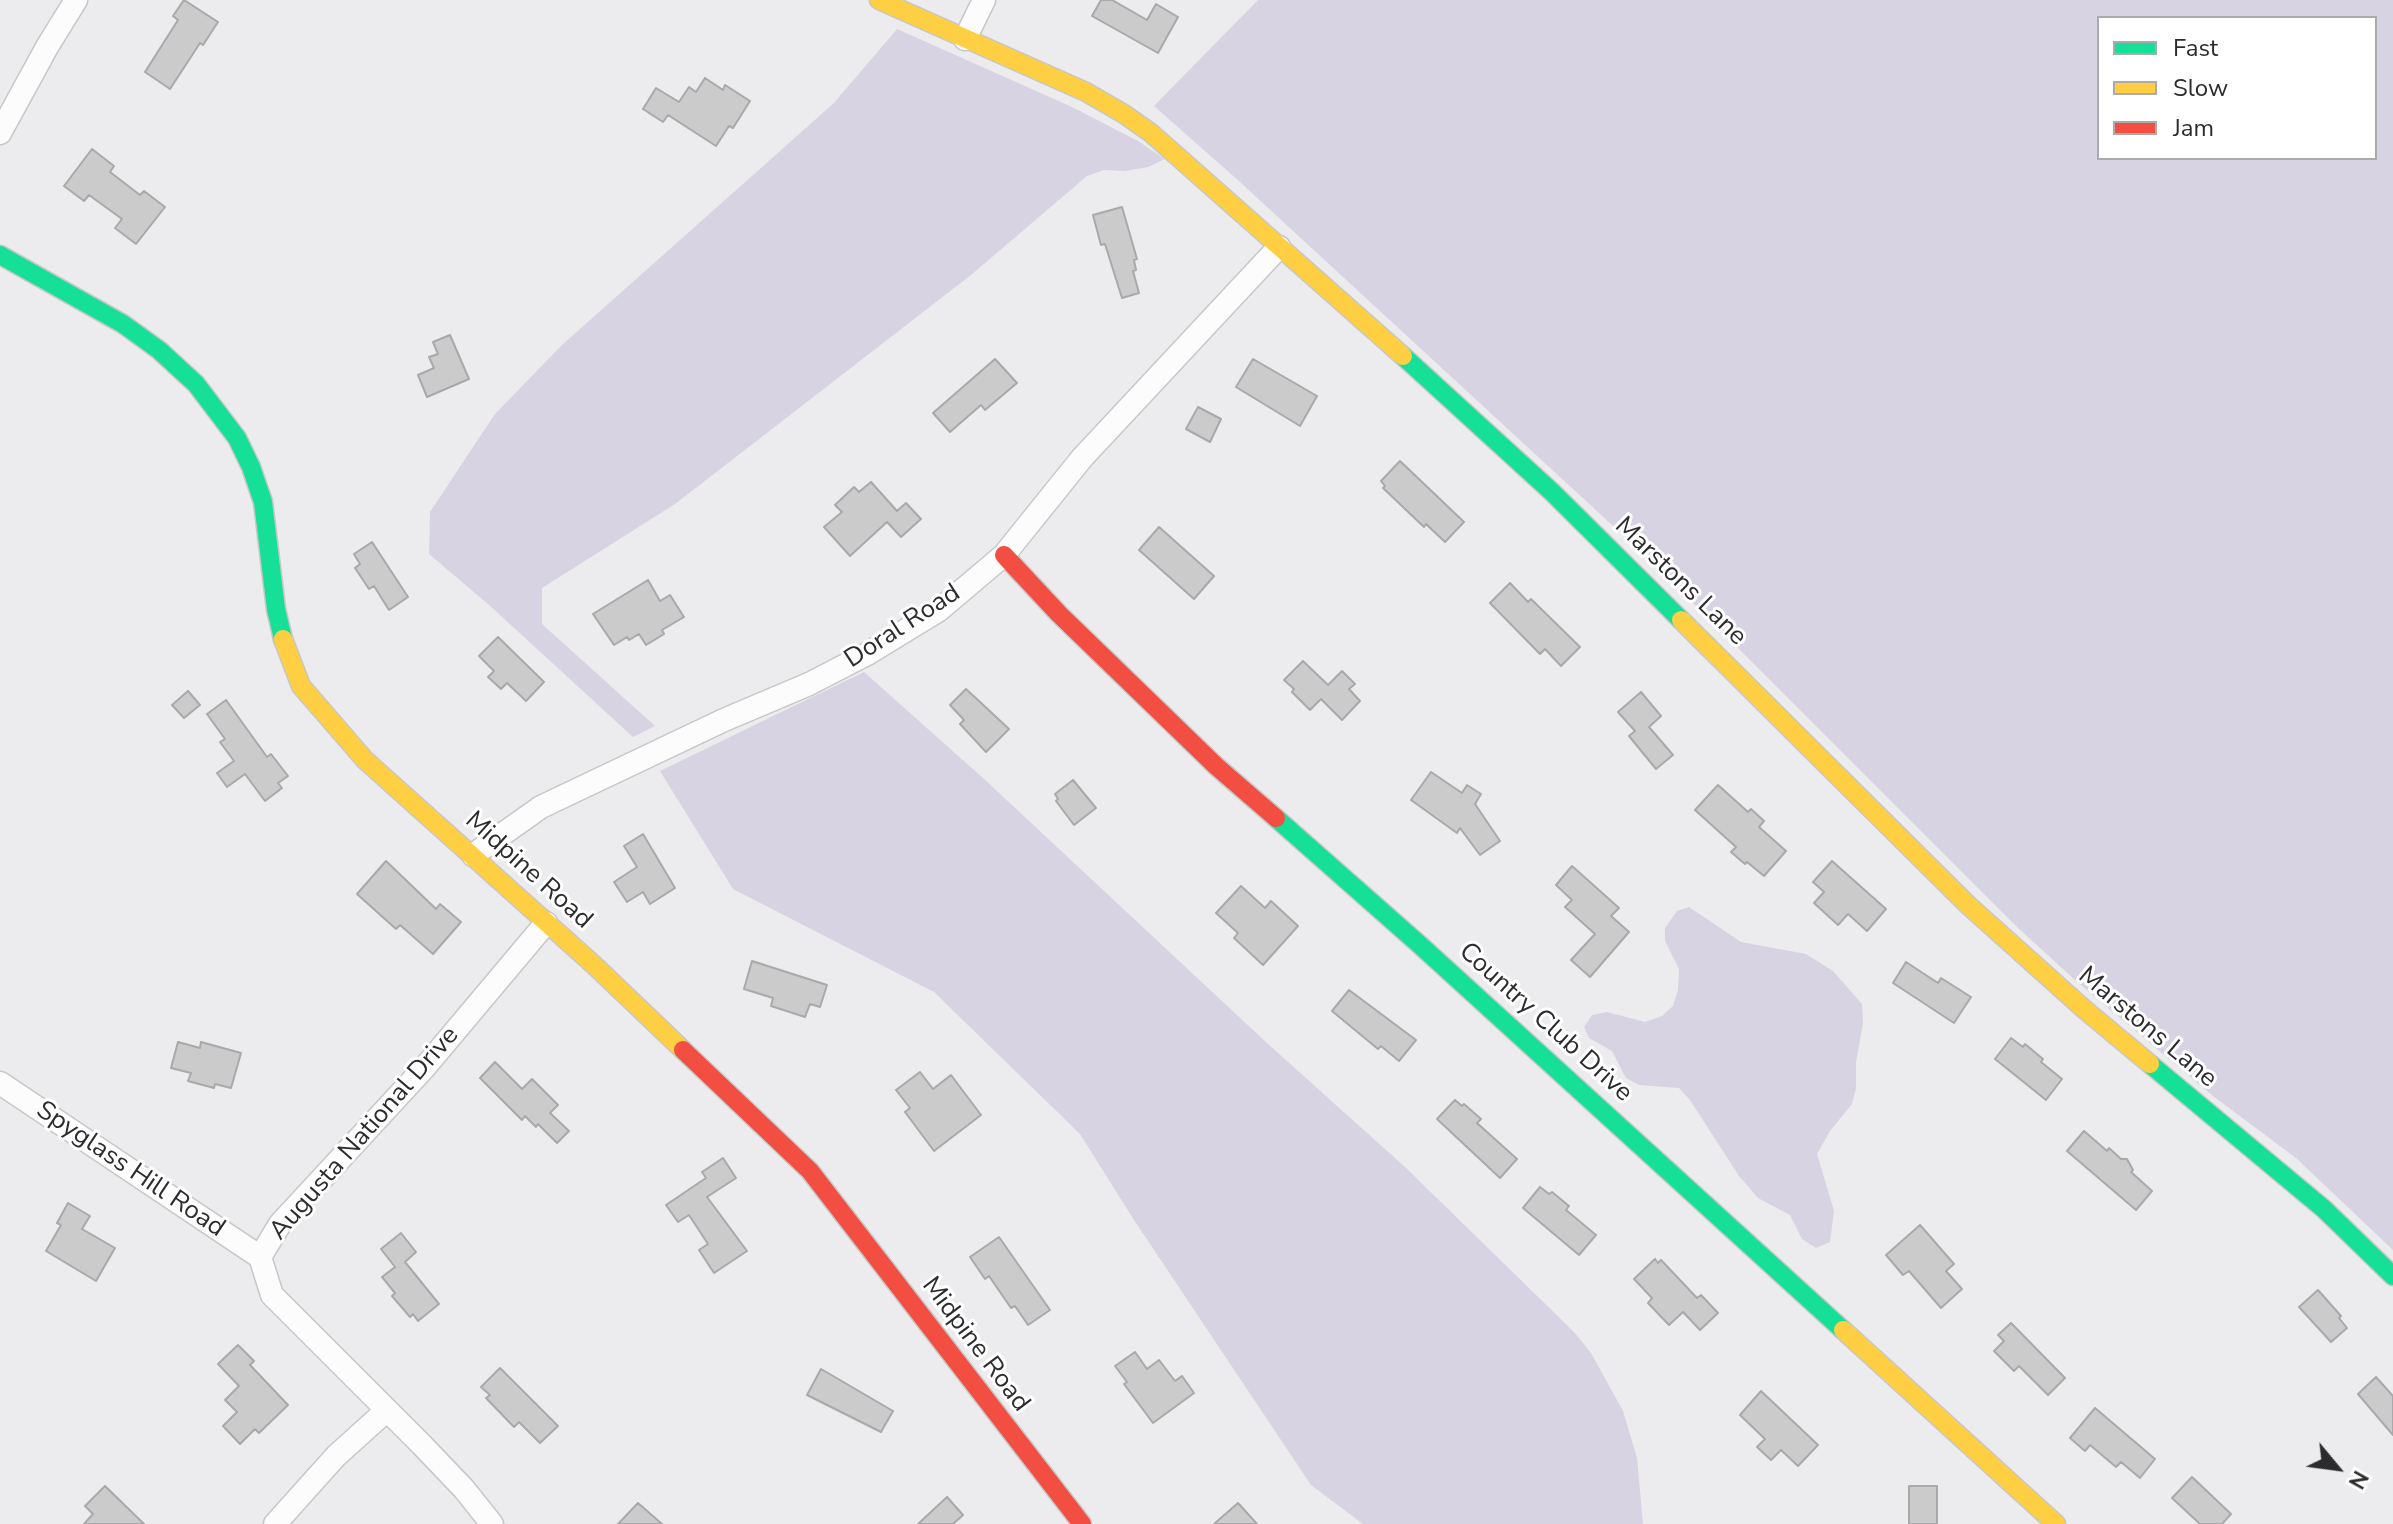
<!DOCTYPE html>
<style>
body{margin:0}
#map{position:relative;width:2393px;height:1524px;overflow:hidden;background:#ecebee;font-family:"Nunito Sans",sans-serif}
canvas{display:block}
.legend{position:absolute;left:2097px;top:16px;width:280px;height:144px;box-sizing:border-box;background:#fff;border:2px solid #ababab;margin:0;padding:10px 14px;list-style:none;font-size:24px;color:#2c2c2e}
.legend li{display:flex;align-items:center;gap:16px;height:40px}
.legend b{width:40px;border:2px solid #ababab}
.north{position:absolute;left:2297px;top:1428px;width:80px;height:80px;-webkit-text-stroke:6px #fff;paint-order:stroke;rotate:119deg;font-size:22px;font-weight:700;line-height:32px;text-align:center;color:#2c2c2e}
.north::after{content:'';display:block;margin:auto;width:28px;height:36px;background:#2c2c2e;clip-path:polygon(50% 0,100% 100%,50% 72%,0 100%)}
</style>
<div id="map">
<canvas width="2393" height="1524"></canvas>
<ul class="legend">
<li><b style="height:10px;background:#16e098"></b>Fast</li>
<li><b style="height:10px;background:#ffcf43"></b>Slow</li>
<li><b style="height:10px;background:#f24e42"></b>Jam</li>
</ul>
<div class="north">N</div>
</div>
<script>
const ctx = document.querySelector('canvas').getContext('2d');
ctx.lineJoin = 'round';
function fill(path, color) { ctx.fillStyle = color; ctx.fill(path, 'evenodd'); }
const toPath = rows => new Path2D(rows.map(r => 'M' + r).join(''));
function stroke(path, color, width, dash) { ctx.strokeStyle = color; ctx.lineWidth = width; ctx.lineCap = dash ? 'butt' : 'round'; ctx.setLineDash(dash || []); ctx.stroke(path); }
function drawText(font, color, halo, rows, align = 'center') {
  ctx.font = font + ' "Nunito Sans",sans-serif'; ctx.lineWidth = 6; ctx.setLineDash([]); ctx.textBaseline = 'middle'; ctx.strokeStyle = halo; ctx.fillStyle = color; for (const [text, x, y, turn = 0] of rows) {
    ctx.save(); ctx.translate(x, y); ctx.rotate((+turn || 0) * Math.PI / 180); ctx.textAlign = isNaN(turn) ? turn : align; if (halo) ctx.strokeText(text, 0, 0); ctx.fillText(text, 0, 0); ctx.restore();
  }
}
const green = toPath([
 [1258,0,2393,0,2393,1250,2296,1158,2213,1096,2075,980,2016,926,1650,560,1240,182,1154,106],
 [2099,18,2375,18,2375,158,2099,158],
 [897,29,1072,107,1138,141,1165,159,1148,167,1125,171,1104,170,1087,176,971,275,675,504,542,588,542,624,655,726,633,737,488,604,429,554,430,512,495,414,562,345,834,103],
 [864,672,983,778,1268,1044,1405,1167,1574,1332,1591,1353,1623,1411,1637,1458,1643,1524,1363,1524,1311,1485,1134,1220,1080,1134,934,992,733,889,660,771],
 [1689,907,1741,942,1806,954,1833,971,1862,1004,1863,1023,1856,1062,1856,1088,1852,1104,1830,1131,1817,1154,1834,1211,1830,1242,1816,1248,1802,1239,1790,1215,1758,1198,1739,1176,1690,1100,1679,1088,1639,1085,1626,1078,1612,1051,1589,1038,1584,1027,1592,1015,1607,1012,1645,1022,1662,1016,1673,1006,1678,990,1679,969,1665,941,1665,928,1677,911]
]);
const building = toPath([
 [184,0,218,22,203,45,200,43,170,89,145,72,178,20,173,16,184,0],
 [1101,0,1112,0,1147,20,1156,4,1178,17,1158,53,1092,16,1101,0],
 [705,78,723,90,725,85,750,101,733,128,729,126,716,146,668,115,663,122,643,109,656,88,679,102,689,87,696,92,705,78],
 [92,149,114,166,110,172,140,195,144,191,165,207,136,244,115,228,122,219,89,195,84,201,64,186,92,149],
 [1122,207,1137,259,1134,260,1136,270,1133,271,1139,293,1122,298,1105,244,1101,245,1093,215,1122,207],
 [450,335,469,379,427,397,418,375,434,368,429,357,438,354,433,342,450,335],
 [995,359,1017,383,985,410,981,405,950,432,933,413,995,359],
 [1253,359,1317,396,1300,426,1236,387,1253,359],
 [1198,407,1221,419,1210,442,1186,429,1198,407],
 [1400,461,1464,522,1445,542,1426,524,1424,527,1383,488,1385,486,1381,481,1400,461],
 [871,482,897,511,906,503,921,519,901,537,887,522,850,556,824,527,842,512,835,505,854,487,859,492,871,482],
 [1159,527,1214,576,1194,599,1139,550,1159,527],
 [372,542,408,597,389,610,374,586,369,589,355,568,360,564,354,554,372,542],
 [648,580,660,601,670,595,684,617,662,630,664,634,646,645,639,634,629,640,627,637,614,645,593,614,648,580],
 [1510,583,1528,602,1531,599,1580,647,1561,666,1545,649,1540,654,1490,603,1510,583],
 [498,637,544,682,526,701,507,683,501,689,488,677,494,671,479,656,498,637],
 [1303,661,1328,685,1342,671,1355,684,1349,689,1360,701,1342,720,1321,699,1310,710,1292,692,1294,689,1284,680,1303,661],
 [966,689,1009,729,986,752,960,724,964,720,950,705,966,689],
 [188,691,200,705,184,718,172,705,188,691],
 [1641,692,1661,716,1649,727,1673,755,1656,769,1629,736,1635,731,1618,712,1641,692],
 [226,700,267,757,271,754,288,776,278,783,282,788,265,801,245,774,227,787,217,773,234,761,220,742,225,739,207,714,226,700],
 [1431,772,1462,793,1467,785,1481,794,1475,804,1500,841,1480,855,1460,828,1457,833,1411,800,1431,772],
 [1073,780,1096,808,1074,825,1056,801,1058,799,1055,794,1073,780],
 [1718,785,1748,812,1751,809,1764,821,1759,827,1786,851,1764,876,1747,862,1745,864,1731,852,1736,847,1695,810,1718,785],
 [643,834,675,888,650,904,643,892,627,902,614,882,637,867,624,846,643,834],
 [386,861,436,909,440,904,461,922,433,954,400,925,396,929,357,894,386,861],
 [1832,861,1886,909,1867,931,1848,914,1838,925,1814,903,1824,892,1813,882,1832,861],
 [1572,866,1619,908,1611,916,1629,932,1590,977,1571,960,1595,934,1565,907,1572,900,1556,885,1572,866],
 [1241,886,1265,908,1271,901,1298,926,1263,965,1234,938,1238,933,1216,913,1241,886],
 [752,961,827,985,820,1007,810,1004,805,1017,771,1006,773,998,744,989,752,961],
 [1906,962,1938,983,1941,978,1971,997,1954,1023,1893,983,1906,962],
 [1349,990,1416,1040,1399,1061,1381,1046,1378,1049,1332,1011,1349,990],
 [2011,1038,2023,1047,2025,1044,2043,1059,2041,1062,2062,1079,2046,1100,1995,1059,2011,1038],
 [178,1042,200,1048,201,1042,241,1053,231,1088,215,1084,214,1088,188,1081,191,1073,171,1068,178,1042],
 [495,1062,522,1089,532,1079,558,1105,550,1113,569,1131,557,1143,538,1124,536,1127,525,1116,522,1120,480,1078,495,1062],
 [920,1072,933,1089,951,1075,981,1115,934,1151,905,1112,910,1108,896,1090,920,1072],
 [1455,1100,1462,1106,1464,1104,1481,1119,1477,1123,1517,1159,1500,1178,1437,1119,1455,1100],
 [2084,1131,2107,1151,2109,1148,2121,1159,2127,1159,2133,1170,2131,1172,2152,1191,2136,1210,2067,1151,2084,1131],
 [723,1158,736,1178,707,1197,747,1251,714,1273,699,1250,708,1244,689,1215,678,1222,666,1205,706,1178,702,1172,723,1158],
 [1540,1187,1549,1194,1552,1192,1569,1206,1566,1210,1596,1235,1579,1255,1523,1208,1540,1187],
 [68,1203,90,1216,82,1229,115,1248,96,1281,46,1251,61,1225,57,1223,68,1203],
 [1920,1225,1954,1264,1946,1271,1962,1289,1941,1308,1909,1271,1903,1275,1886,1255,1920,1225],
 [401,1233,416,1252,405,1262,439,1304,418,1321,413,1314,410,1317,392,1296,395,1293,382,1277,395,1267,381,1249,401,1233],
 [999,1237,1050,1310,1028,1325,1015,1306,1011,1308,989,1276,985,1279,970,1257,999,1237],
 [1655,1259,1658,1263,1661,1260,1697,1298,1701,1295,1718,1313,1700,1330,1683,1312,1669,1325,1648,1303,1652,1298,1634,1279,1655,1259],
 [2318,1290,2341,1316,2339,1318,2347,1328,2331,1342,2299,1307,2318,1290],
 [2011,1323,2065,1378,2048,1395,2019,1366,2014,1371,1994,1351,2004,1341,1998,1335,2011,1323],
 [238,1345,254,1361,250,1365,288,1405,259,1433,255,1429,240,1444,223,1426,237,1412,225,1400,239,1386,218,1364,238,1345],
 [1135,1352,1147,1369,1159,1360,1175,1381,1182,1376,1194,1393,1153,1423,1124,1384,1127,1382,1115,1366,1135,1352],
 [500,1368,558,1426,540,1443,519,1422,514,1427,486,1398,490,1395,481,1387,500,1368],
 [821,1369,893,1411,881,1432,807,1395,821,1369],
 [2376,1377,2393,1396,2393,1435,2358,1394,2376,1377],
 [1761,1391,1818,1445,1798,1466,1781,1450,1771,1460,1757,1447,1765,1439,1740,1415,1761,1391],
 [2095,1408,2155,1459,2140,1478,2121,1462,2116,1467,2090,1445,2085,1451,2070,1438,2095,1408],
 [2192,1477,2231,1514,2222,1524,2200,1524,2172,1498,2192,1477],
 [105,1486,144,1524,84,1524,93,1514,85,1506,105,1486],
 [1909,1486,1937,1486,1937,1524,1909,1524,1909,1486],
 [947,1497,963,1515,953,1524,918,1524,947,1497],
 [638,1503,662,1524,618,1524,638,1503],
 [1238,1503,1257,1524,1214,1524,1238,1503]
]);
const street = toPath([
 [965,39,984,0],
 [0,133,47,47,76,0],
 [473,855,541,807,724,720,809,684,867,654,939,610,1004,555,1082,458,1279,247],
 [0,1083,260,1257],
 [275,1524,336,1456,387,1410],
 [492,1524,464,1489,422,1445,272,1295,260,1257,280,1224,425,1067,546,923]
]);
const fast = toPath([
 [0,255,123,324,159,350,196,384,237,438,251,467,263,502,276,609,283,639],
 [1403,356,1552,492,1681,620],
 [1276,818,1420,945,1843,1330],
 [2150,1064,2324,1209,2393,1276]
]);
const slow = toPath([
 [879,0,1086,92,1124,114,1151,133,1403,356],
 [1681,620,1968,905,2084,1009,2150,1064],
 [283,639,301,686,365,760,594,965,683,1050],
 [1843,1330,2056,1524]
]);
const jam = toPath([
 [1004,555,1059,614,1216,766,1276,818],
 [683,1050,810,1171,1082,1524]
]);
const streetNames = [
 ["Marstons Lane",1680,582,44],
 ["Doral Road",903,627,-33],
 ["Midpine Road",528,871,42],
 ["Country Club Drive",1545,1023,42],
 ["Marstons Lane",2147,1028,40],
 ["Augusta National Drive",365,1134,-49],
 ["Spyglass Hill Road",130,1170,34],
 ["Midpine Road",975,1345,53]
];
fill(green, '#d7d3e2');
fill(building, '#cbcbcc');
stroke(building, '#a9a8aa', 2);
stroke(street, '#c7c7c8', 25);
stroke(fast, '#c7c7c8', 21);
stroke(slow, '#c7c7c8', 21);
stroke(jam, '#c7c7c8', 21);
stroke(street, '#fcfcfc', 22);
stroke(fast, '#16e098', 18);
stroke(slow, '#ffcf43', 18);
stroke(jam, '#f24e42', 18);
drawText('26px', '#2c2c2e', '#fff', streetNames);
</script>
